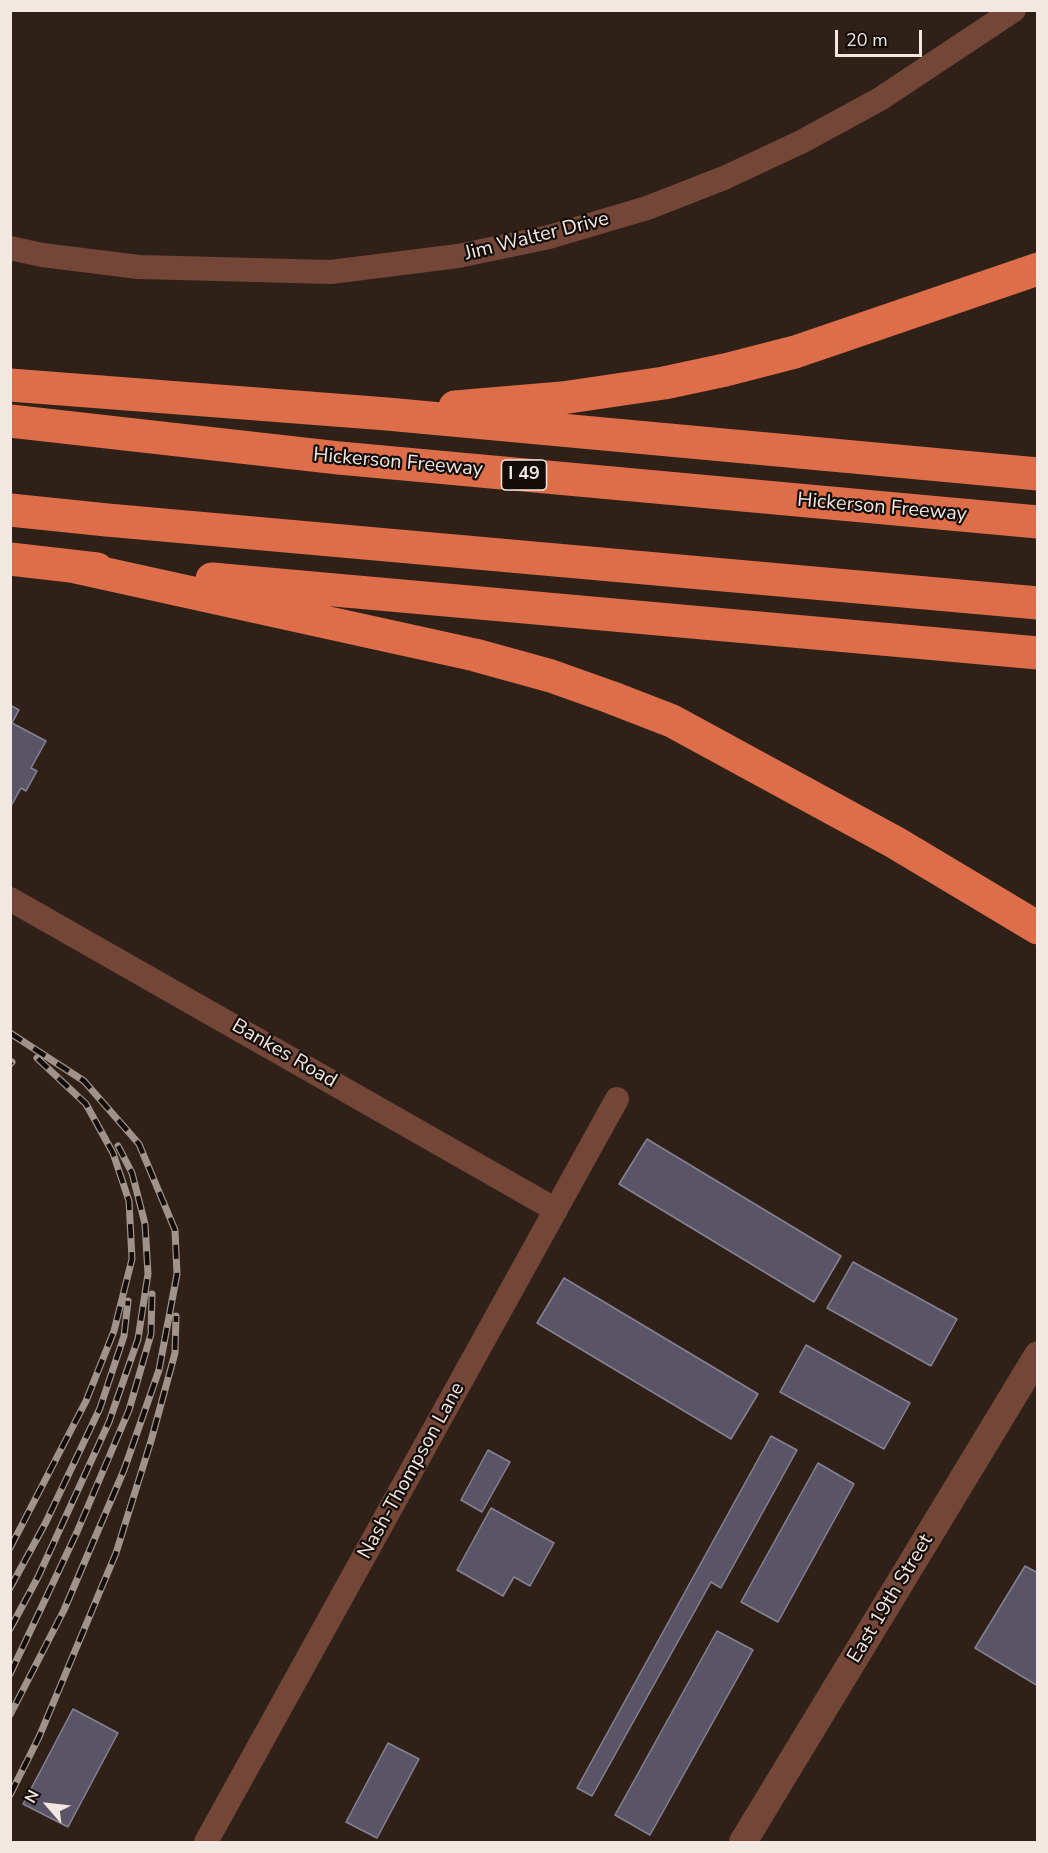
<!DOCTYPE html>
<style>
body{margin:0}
#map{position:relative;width:1048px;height:1853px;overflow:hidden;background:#302118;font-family:"Nunito Sans",sans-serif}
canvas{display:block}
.frame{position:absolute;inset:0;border:12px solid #f2e7e1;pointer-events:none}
.north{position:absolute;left:18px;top:1775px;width:60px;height:60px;-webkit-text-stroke:4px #130c08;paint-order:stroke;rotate:298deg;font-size:16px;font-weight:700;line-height:24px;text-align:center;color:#f2e7e1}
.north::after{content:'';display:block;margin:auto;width:21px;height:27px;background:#f2e7e1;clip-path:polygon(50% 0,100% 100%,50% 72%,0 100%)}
.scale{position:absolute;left:835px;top:30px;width:87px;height:27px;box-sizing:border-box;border:3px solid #f2e7e1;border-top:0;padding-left:8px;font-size:18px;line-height:21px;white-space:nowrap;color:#f2e7e1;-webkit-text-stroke:4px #130c08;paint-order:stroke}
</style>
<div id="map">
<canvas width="1048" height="1853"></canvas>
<div class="frame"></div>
<div class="north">N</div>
<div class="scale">20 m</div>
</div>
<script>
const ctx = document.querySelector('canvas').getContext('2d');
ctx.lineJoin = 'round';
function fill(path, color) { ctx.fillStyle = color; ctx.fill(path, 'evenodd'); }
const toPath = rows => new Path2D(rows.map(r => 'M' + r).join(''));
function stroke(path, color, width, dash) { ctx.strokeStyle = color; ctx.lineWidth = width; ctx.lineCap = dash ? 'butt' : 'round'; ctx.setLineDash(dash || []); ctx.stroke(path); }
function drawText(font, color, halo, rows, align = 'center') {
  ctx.font = font + ' "Nunito Sans",sans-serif'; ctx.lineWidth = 4.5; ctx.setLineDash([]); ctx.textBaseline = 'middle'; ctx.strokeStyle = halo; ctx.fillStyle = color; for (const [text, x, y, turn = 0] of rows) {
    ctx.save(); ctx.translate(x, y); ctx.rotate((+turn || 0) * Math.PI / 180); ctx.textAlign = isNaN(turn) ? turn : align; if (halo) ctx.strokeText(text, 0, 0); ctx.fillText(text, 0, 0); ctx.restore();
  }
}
const building = toPath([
 [10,705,19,710,12,723,46,741,31,768,37,771,26,791,21,788,10,808,10,705],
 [647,1139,841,1256,814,1302,619,1184,647,1139],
 [853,1262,957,1319,931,1366,827,1308,853,1262],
 [564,1278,758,1394,731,1439,537,1323,564,1278],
 [806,1345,910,1403,884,1449,780,1392,806,1345],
 [771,1436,797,1450,721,1588,711,1582,592,1796,577,1788,771,1436],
 [488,1450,510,1462,482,1512,461,1500,488,1450],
 [818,1463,854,1484,778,1622,741,1602,818,1463],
 [491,1508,554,1543,530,1586,514,1577,503,1596,457,1570,491,1508],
 [1025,1566,1038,1573,1038,1686,975,1648,1025,1566],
 [717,1631,753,1650,650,1835,615,1815,717,1631],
 [73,1709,118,1733,68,1827,23,1804,73,1709],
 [388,1743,419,1759,377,1838,346,1822,388,1743]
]);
const minor = toPath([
 [10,248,42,255,139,267,331,272,458,256,549,237,647,208,724,178,801,142,880,99,1014,10],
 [10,899,556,1210],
 [206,1842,617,1099]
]);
const tertiary = toPath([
 [743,1842,1038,1355]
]);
const motorway = toPath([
 [10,385,387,414,1038,474],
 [455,407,562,398,664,383,725,370,795,352,1038,269],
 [10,421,339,458,1038,522],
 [10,510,107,520,1038,603],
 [10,559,97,569],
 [75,567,475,655,551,676,610,697,672,721,896,843,1038,928],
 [212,579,1038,653]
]);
const rail = toPath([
 [10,1033,84,1081,139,1144,175,1230,177,1274,159,1370,124,1470,64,1610,10,1715],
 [10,1064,12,1062],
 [10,1548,86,1401,114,1331,132,1259,129,1201,113,1153,86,1104,37,1058],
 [10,1588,46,1522,100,1408,124,1336,128,1301],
 [10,1629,38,1577,109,1422,138,1339,148,1274,145,1224,132,1173,118,1146],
 [10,1674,77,1532,129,1410,151,1334,152,1294],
 [10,1795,39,1737,116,1553,151,1441,175,1353,176,1316]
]);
const shields = [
 [524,475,45]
];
const shieldNames = [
 ["I 49",524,475]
];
const streetNames = [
 ["Jim Walter Drive",537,237,-14],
 ["Hickerson Freeway",398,463,5],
 ["Hickerson Freeway",882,508,5],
 ["Bankes Road",284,1054,30],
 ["Nash-Thompson Lane",412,1471,-61],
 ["East 19th Street",891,1599,-59]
];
fill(building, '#595567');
stroke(building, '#868295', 1.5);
stroke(minor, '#734638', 24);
stroke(tertiary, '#734638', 28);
stroke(motorway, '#de6e4a', 33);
stroke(rail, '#a0938c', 7);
stroke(rail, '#130c08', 4.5, [14]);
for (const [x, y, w] of shields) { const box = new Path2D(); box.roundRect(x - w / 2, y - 15, w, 30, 4.5); ctx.fillStyle = '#130c08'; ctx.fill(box); stroke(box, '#f2e7e1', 1.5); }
drawText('bold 18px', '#f2e7e1', null, shieldNames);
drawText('20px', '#f2e7e1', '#130c08', streetNames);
</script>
